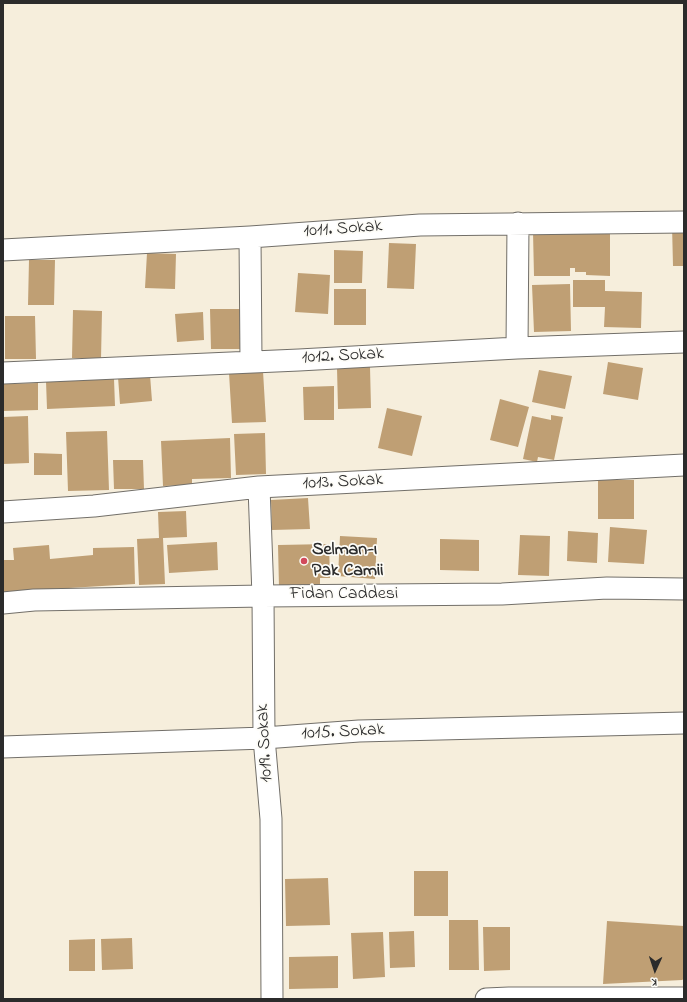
<!DOCTYPE html>
<meta charset="utf-8">
<style>
body{margin:0}
#map{position:relative;width:687px;height:1002px;overflow:hidden;background:#f6eedc;font-family:"Indie Flower",sans-serif}
canvas{display:block}
.frame{position:absolute;inset:0;border:4px solid #2b2b2b;pointer-events:none}
.north{position:absolute;left:635px;top:950px;width:40px;height:40px;-webkit-text-stroke:3px #fdfcf7;paint-order:stroke;rotate:183deg;font-size:11px;font-weight:700;line-height:16px;text-align:center;color:#2b2b2b}
.north::after{content:'';display:block;margin:auto;width:14px;height:18px;background:#2b2b2b;clip-path:polygon(50% 0,100% 100%,50% 72%,0 100%)}
</style>
<div id="map">
<canvas width="687" height="1002"></canvas>
<div class="frame"></div>
<div class="north">K</div>
</div>
<script>
const ctx = document.querySelector('canvas').getContext('2d');
ctx.lineJoin = 'round';
function fill(path, color) { ctx.fillStyle = color; ctx.fill(path, 'evenodd'); }
const toPath = rows => new Path2D(rows.map(r => 'M' + r).join(''));
function stroke(path, color, width, dash) { ctx.strokeStyle = color; ctx.lineWidth = width; ctx.lineCap = dash ? 'butt' : 'round'; ctx.setLineDash(dash || []); ctx.stroke(path); }
function drawText(font, color, halo, rows, align = 'center') {
  ctx.font = font + ' "Indie Flower",sans-serif'; ctx.lineWidth = 3.5; ctx.setLineDash([]); ctx.textBaseline = 'middle'; ctx.strokeStyle = halo; ctx.fillStyle = color; for (const [text, x, y, turn = 0] of rows) {
    ctx.save(); ctx.translate(x, y); ctx.rotate((+turn || 0) * Math.PI / 180); ctx.textAlign = isNaN(turn) ? turn : align; if (halo) ctx.strokeText(text, 0, 0); ctx.fillText(text, 0, 0); ctx.restore();
  }
}
const building = toPath([
 [672,225,684,225,684,266,673,266],
 [533,232,610,233,610,276,586,275,586,272,575,272,575,268,570,268,570,276,534,276],
 [389,243,416,244,414,289,387,288],
 [334,250,363,251,362,283,334,283],
 [147,253,176,254,175,289,145,288],
 [29,260,55,260,54,305,28,305],
 [298,273,330,275,328,314,295,312],
 [573,280,605,280,605,291,642,292,641,328,604,327,605,307,573,307],
 [570,284,571,331,534,332,532,285],
 [334,289,366,289,366,325,334,325],
 [210,309,242,309,242,349,211,349],
 [73,310,102,311,101,359,72,358],
 [203,312,204,340,177,342,175,314],
 [5,316,35,316,36,359,5,359],
 [608,362,643,368,638,400,603,394],
 [370,367,371,408,338,409,337,368],
 [539,370,572,376,565,409,532,402],
 [263,371,266,422,232,423,229,373],
 [150,375,152,401,120,404,118,377],
 [114,379,115,406,47,409,46,381],
 [38,383,38,410,3,411,3,384],
 [334,386,334,420,304,420,303,387],
 [500,399,529,407,518,447,490,440],
 [387,408,422,416,412,456,378,448],
 [551,415,563,417,554,460,538,457,537,462,523,459,532,416,551,420],
 [28,416,29,463,3,464,3,417],
 [107,431,109,490,68,491,66,432],
 [265,433,266,474,236,475,234,434],
 [230,438,231,478,192,479,192,485,163,486,161,441],
 [34,453,62,454,62,475,34,475],
 [113,460,143,460,144,489,114,489],
 [598,480,634,480,634,519,598,519],
 [308,498,310,529,272,530,271,500],
 [186,511,187,537,163,538,165,584,139,585,137,539,159,538,158,512],
 [610,527,647,530,644,564,608,562],
 [568,531,598,533,597,563,567,561],
 [520,535,550,536,549,576,518,575],
 [340,536,377,538,375,579,338,576],
 [440,539,479,540,479,571,440,570],
 [217,542,218,570,169,573,167,545],
 [329,544,330,578,320,578,320,586,279,587,278,545],
 [49,545,50,559,93,555,93,548,134,547,135,584,3,592,3,560,14,560,13,548],
 [414,871,448,871,448,916,414,916],
 [328,878,330,925,286,926,285,879],
 [449,920,478,920,479,970,449,970],
 [607,921,684,926,684,979,682,980,603,984],
 [483,927,510,927,510,970,484,971],
 [414,931,415,967,390,968,389,932],
 [383,932,385,977,353,979,351,933],
 [132,938,133,969,102,970,101,939],
 [95,939,95,971,69,971,69,940],
 [338,956,338,988,289,989,289,957]
]);
const minor = toPath([
 [250,237,251,361],
 [3,250,250,237,420,225,684,222],
 [517,348,518,223],
 [3,373,299,360,517,348,684,342],
 [259,487,263,596,264,738,271,819,272,999],
 [3,512,94,506,259,487,684,465],
 [3,603,34,600,263,596,502,594,607,588,684,589],
 [3,747,264,738,359,731,684,723],
 [486,999,509,998,684,998]
]);
const markers = [
 [304,561,4,"#d1495b"]
];
const streetNames = [
 ["1011. Sokak",343,230,-4],
 ["1012. Sokak",343,357,-3],
 ["1013. Sokak",343,483,-3],
 ["Fidan Caddesi",344,595],
 ["1015. Sokak",343,733,-3],
 ["1019. Sokak",266,743,-93]
];
const poiNames = [
 ["Selman-ı",312,551],
 ["Pak Camii",312,572]
];
fill(building, '#bf9f74');
stroke(minor, '#726f69', 23);
stroke(minor, '#fff', 21);
for (const [x, y, r, color] of markers) { const dot = new Path2D(); dot.arc(x, y, r, 0, 2 * Math.PI); ctx.fillStyle = color; ctx.fill(dot); stroke(dot, '#fdfcf7', 1.5); }
drawText('18px', '#2b2b2b', '#fdfcf7', streetNames);
drawText('bold 18px', '#2b2b2b', '#fdfcf7', poiNames, 'left');
</script>
